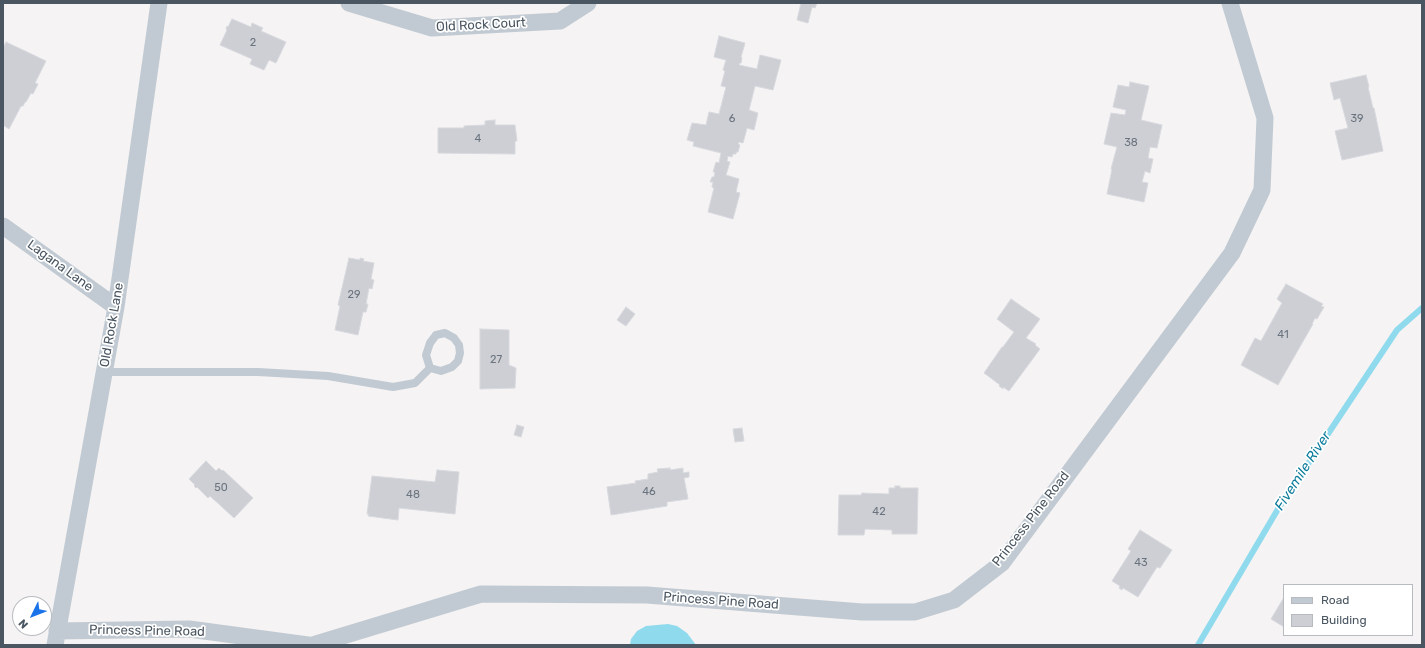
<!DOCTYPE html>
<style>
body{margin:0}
#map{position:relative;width:1425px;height:648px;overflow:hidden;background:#f5f3f3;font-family:Rubik,sans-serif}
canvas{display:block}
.frame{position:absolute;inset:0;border:4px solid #4a5661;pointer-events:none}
.legend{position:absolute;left:1283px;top:584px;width:130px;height:52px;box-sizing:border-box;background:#fff;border:1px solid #b7bbc0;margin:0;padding:5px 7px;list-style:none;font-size:12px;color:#4a5661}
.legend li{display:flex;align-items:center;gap:8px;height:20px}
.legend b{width:20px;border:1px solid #b7bbc0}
.north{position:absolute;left:12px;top:596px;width:40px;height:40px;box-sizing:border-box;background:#fff;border:1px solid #b7bbc0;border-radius:50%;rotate:227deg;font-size:11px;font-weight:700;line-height:16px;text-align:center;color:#4a5661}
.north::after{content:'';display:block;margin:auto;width:14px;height:18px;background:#1a73e8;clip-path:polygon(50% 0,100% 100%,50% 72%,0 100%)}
</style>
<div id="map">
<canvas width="1425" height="648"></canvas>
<div class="frame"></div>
<ul class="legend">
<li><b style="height:5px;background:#c1cad2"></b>Road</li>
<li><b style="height:11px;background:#cdcfd5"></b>Building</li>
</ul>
<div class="north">N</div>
</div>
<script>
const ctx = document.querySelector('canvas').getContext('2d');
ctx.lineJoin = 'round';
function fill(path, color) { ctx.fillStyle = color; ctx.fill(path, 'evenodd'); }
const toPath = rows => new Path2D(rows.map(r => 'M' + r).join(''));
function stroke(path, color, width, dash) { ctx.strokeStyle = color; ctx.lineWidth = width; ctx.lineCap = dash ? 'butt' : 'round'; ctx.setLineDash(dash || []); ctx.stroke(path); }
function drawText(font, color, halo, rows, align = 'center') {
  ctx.font = font + ' Rubik,sans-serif'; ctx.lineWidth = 3.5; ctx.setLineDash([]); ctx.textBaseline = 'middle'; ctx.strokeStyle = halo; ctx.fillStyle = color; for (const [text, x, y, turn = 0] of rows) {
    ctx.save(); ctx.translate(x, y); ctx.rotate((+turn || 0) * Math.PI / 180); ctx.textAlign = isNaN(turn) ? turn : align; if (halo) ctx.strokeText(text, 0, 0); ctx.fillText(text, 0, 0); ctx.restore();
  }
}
const water = toPath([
 [668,624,677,626,687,633,696,645,630,645,631,639,637,631,646,626]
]);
const stream = toPath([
 [1198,645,1278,509,1397,330,1422,308]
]);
const building = toPath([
 [799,3,817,3,815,8,812,7,808,23,797,20,801,3,799,3],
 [232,19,251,27,252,23,263,28,261,31,286,42,276,63,269,60,264,70,250,64,252,59,220,45,227,30,226,29,227,26,228,27,232,19],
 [719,36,745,43,741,57,742,58,741,63,740,63,739,65,757,69,760,55,781,60,773,90,755,86,749,110,758,113,754,130,747,128,743,143,739,142,738,144,740,145,738,152,736,152,736,154,733,154,732,157,728,156,727,161,730,162,726,175,739,179,736,192,740,193,733,219,708,212,714,188,712,187,713,182,710,182,712,177,714,177,715,172,713,172,716,162,719,163,721,153,693,146,694,142,687,140,692,123,706,125,709,112,719,114,726,87,721,86,725,71,723,70,726,60,714,57,719,36],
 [6,42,46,61,35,83,38,84,33,94,31,93,26,102,25,102,23,106,21,106,9,129,3,125,3,48,6,42],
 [1366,75,1369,87,1368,87,1373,108,1374,108,1383,151,1342,160,1335,131,1348,128,1340,98,1334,100,1330,83,1366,75],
 [1130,82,1149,86,1141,120,1162,125,1157,148,1150,147,1148,158,1153,159,1150,173,1145,171,1142,182,1148,183,1144,202,1107,194,1112,169,1111,169,1117,147,1104,144,1111,113,1125,115,1126,110,1113,107,1118,85,1129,87,1130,82],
 [495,120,495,125,515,125,517,141,515,141,515,154,438,153,438,128,464,128,464,126,485,125,485,121,495,120],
 [349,258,360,260,360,258,364,259,363,261,374,263,371,279,374,280,372,289,369,288,366,304,368,304,366,312,363,312,358,335,335,330,340,306,338,305,349,258],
 [1286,284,1323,304,1321,306,1324,307,1317,319,1315,318,1312,324,1313,324,1278,385,1241,365,1255,338,1261,341,1282,303,1277,299,1286,284],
 [1011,299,1040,319,1026,338,1036,344,1035,345,1040,349,1009,391,1003,387,1003,389,999,386,1000,385,984,373,1002,347,1003,347,1014,332,997,319,1011,299],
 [626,307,635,314,626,326,617,320,626,307],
 [480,329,509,330,509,365,516,368,515,388,480,389,480,329],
 [517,425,524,427,521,437,514,435,517,425],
 [742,428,744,441,735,442,733,429,742,428],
 [206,461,216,471,219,468,222,471,223,470,253,498,234,518,210,496,208,498,197,487,196,488,194,486,195,485,189,479,206,461],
 [670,468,670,470,683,468,683,473,689,472,689,477,684,478,688,499,667,502,667,506,611,515,607,487,636,483,635,481,648,479,648,474,658,472,657,469,670,468],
 [437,470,459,472,455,514,399,508,398,520,368,516,369,514,367,514,372,476,435,482,437,470],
 [895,486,900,486,900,488,918,488,917,534,892,534,892,530,865,529,864,535,838,535,839,495,861,495,862,493,889,494,889,488,895,488,895,486],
 [1140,530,1172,550,1160,568,1157,567,1138,597,1123,588,1122,590,1119,588,1120,586,1112,581,1131,551,1128,549,1140,530],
 [1283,599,1284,600,1284,627,1271,619,1283,599]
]);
const lane = toPath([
 [104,372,258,372,328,376,393,387,415,383,430,368,441,371,452,367,458,361,460,353,459,345,454,338,445,333,436,335,430,343,426,355,430,368]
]);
const street = toPath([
 [349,3,432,28,560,21,588,3],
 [3,226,116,307],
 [57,631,189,629,308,645],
 [55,645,116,307,159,3],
 [313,645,481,594,647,595,862,612,915,612,954,600,1002,563,1232,253,1262,190,1265,118,1230,3]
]);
const numberNames = [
 ["2",253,43],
 ["6",732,119],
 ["39",1357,119],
 ["4",478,139],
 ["38",1131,143],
 ["29",354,295],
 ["41",1283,335],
 ["27",496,360],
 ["50",221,488],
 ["46",649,492],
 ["48",413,495],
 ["42",879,512],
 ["43",1141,563]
];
const streetNames = [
 ["Old Rock Court",481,25,-3],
 ["Lagana Lane",60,266,36],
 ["Old Rock Lane",112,325,-80],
 ["Princess Pine Road",1031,519,-52],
 ["Princess Pine Road",721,601,4],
 ["Princess Pine Road",147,631,1]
];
const waterNames = [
 ["Fivemile River",1303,471,-57]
];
fill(water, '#90daee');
stroke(stream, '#90daee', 6);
fill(building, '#cdcfd5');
stroke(building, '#d7d9de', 1);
stroke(lane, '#c1cad2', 8);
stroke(street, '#c1cad2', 17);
drawText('11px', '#6b747e', null, numberNames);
drawText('13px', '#4a5661', '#fff', streetNames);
drawText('italic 14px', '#0c7c9b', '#fff', waterNames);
</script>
